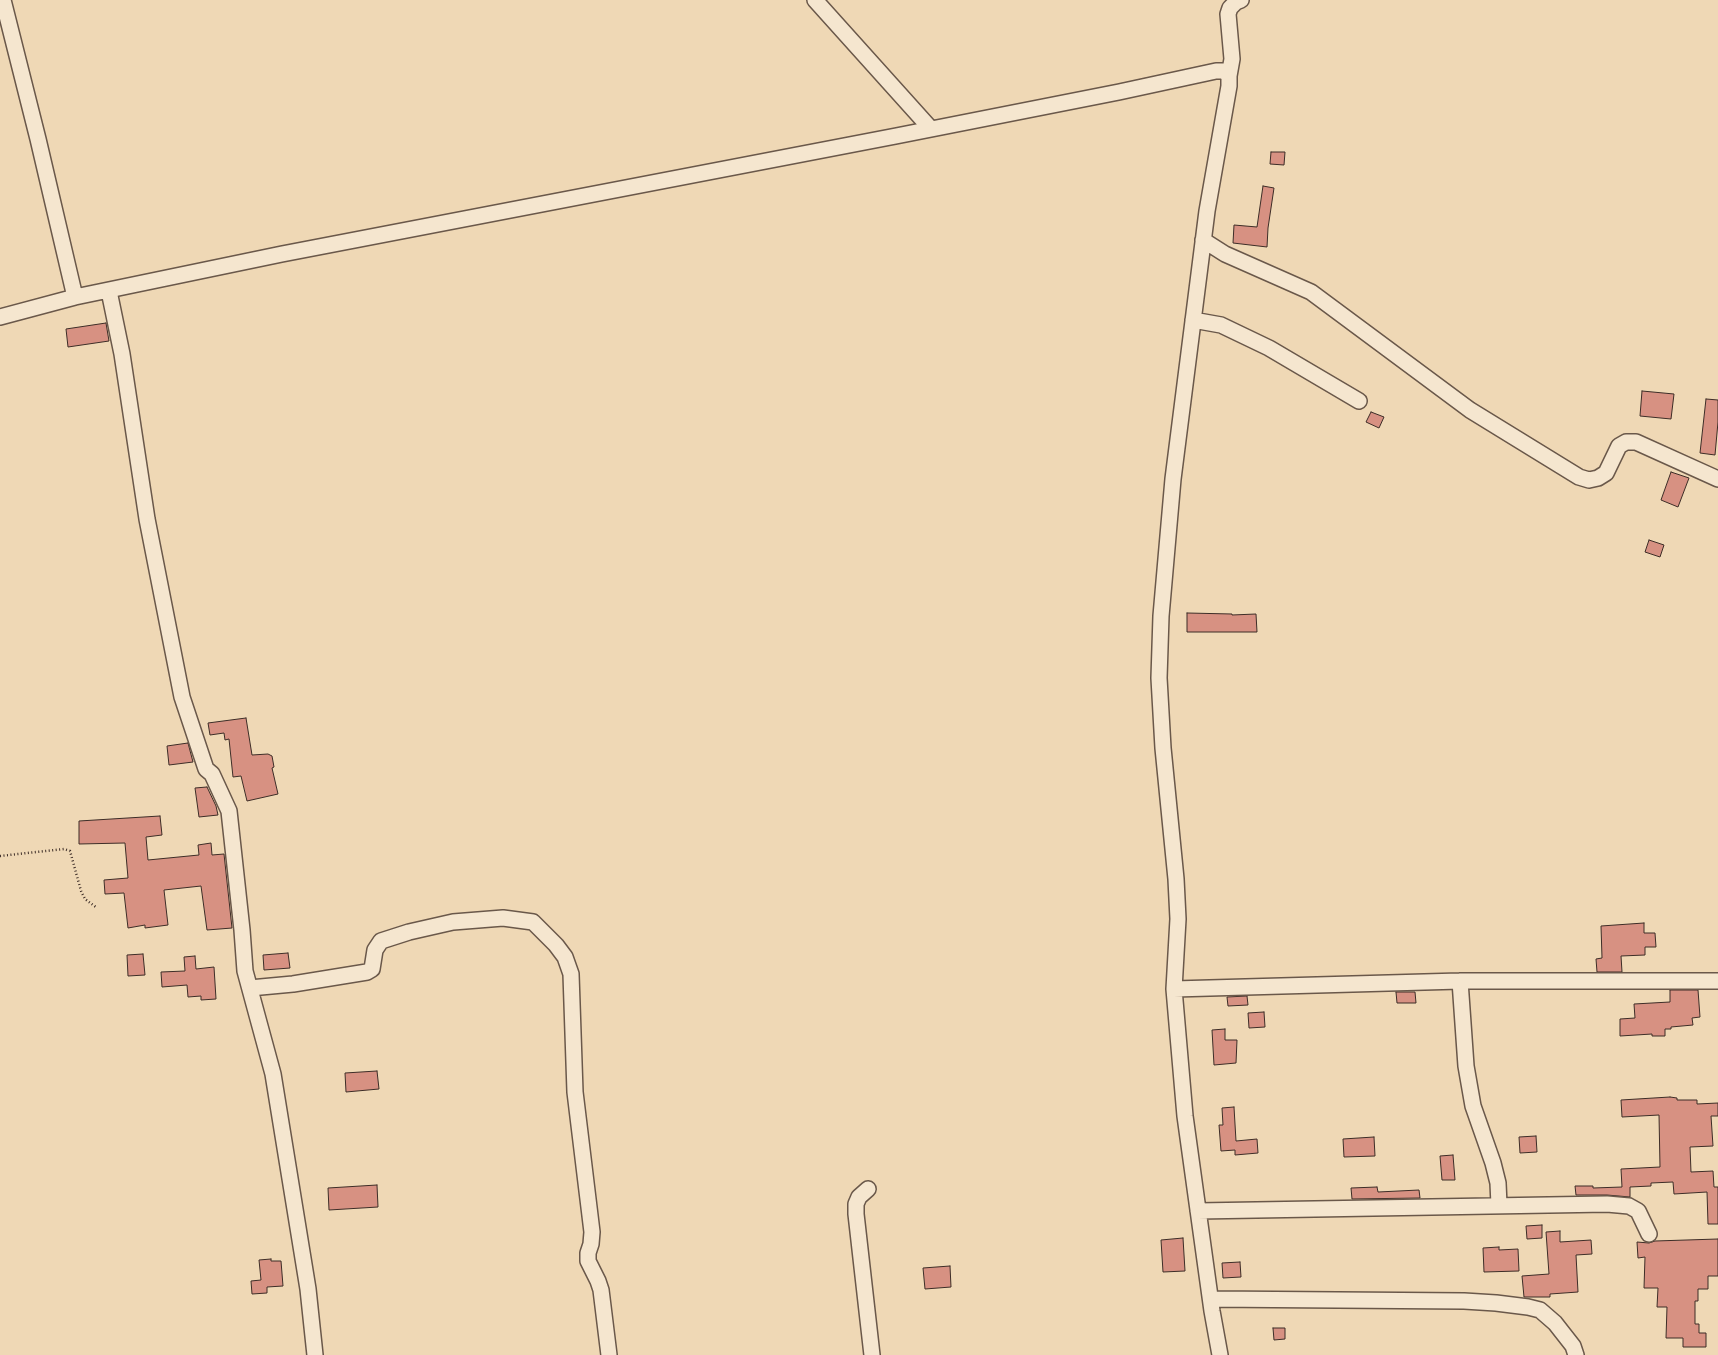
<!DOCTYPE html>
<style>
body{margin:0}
canvas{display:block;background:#efd8b5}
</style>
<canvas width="1718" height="1355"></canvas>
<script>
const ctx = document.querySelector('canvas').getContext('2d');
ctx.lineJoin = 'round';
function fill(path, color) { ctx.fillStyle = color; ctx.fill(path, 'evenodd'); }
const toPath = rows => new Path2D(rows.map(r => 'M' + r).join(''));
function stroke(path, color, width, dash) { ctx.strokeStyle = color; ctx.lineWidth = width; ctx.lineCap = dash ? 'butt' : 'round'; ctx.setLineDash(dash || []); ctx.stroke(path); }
const building = toPath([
 [1271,152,1285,152,1284,165,1270,164,1271,152],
 [1263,186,1274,188,1268,228,1267,247,1233,243,1234,225,1257,227,1263,186],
 [106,323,109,341,68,347,66,329,106,323],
 [1642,391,1674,394,1671,419,1640,416,1642,391],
 [1706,399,1718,400,1718,422,1715,455,1700,453,1706,399],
 [1371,412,1384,417,1379,428,1366,422,1371,412],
 [1671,472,1689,478,1678,507,1661,500,1671,472],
 [1649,540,1664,545,1660,557,1645,552,1649,540],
 [1187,613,1232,614,1232,615,1256,614,1257,632,1187,632,1187,613],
 [246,718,252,755,268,754,272,756,274,767,272,768,278,794,247,801,241,776,233,777,229,739,225,740,224,733,210,735,208,723,246,718],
 [188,743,193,762,169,765,167,746,188,743],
 [207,787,216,806,218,815,199,817,195,788,207,787],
 [160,816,162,835,146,837,148,860,199,855,198,845,211,843,212,855,224,854,232,928,207,930,201,886,164,890,168,925,145,928,145,925,128,928,124,893,105,894,104,880,128,878,125,843,79,844,79,821,160,816],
 [1644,923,1644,933,1655,933,1656,947,1645,947,1645,955,1621,956,1622,972,1597,972,1596,959,1602,958,1601,926,1644,923],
 [288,953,290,968,264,970,263,955,288,953],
 [143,954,145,975,128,976,127,955,143,954],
 [195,956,196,969,214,967,216,999,201,1000,201,996,188,997,187,985,162,987,161,972,185,971,184,957,195,956],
 [1670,990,1698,990,1700,1017,1692,1018,1693,1025,1671,1027,1671,1029,1665,1029,1665,1036,1652,1036,1652,1034,1620,1036,1620,1019,1635,1018,1634,1004,1670,1002,1670,990],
 [1396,992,1415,992,1416,1003,1397,1003,1396,992],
 [1247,996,1248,1005,1228,1006,1227,997,1247,996],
 [1264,1012,1265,1027,1249,1028,1248,1013,1264,1012],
 [1225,1029,1225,1040,1237,1040,1236,1063,1214,1065,1212,1030,1225,1029],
 [377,1071,379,1089,346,1092,345,1073,377,1071],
 [1670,1097,1677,1098,1677,1100,1697,1100,1697,1104,1718,1103,1718,1116,1711,1116,1713,1146,1690,1147,1691,1172,1713,1171,1714,1187,1718,1187,1718,1224,1708,1224,1707,1192,1674,1194,1673,1182,1651,1183,1651,1186,1630,1187,1630,1197,1607,1195,1576,1195,1575,1186,1593,1186,1593,1188,1622,1187,1621,1169,1660,1167,1659,1115,1622,1117,1621,1100,1670,1097],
 [1234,1107,1236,1141,1257,1139,1258,1153,1235,1155,1235,1150,1221,1151,1219,1125,1223,1125,1222,1108,1234,1107],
 [1536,1136,1537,1152,1520,1153,1519,1137,1536,1136],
 [1374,1137,1375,1156,1344,1157,1343,1139,1374,1137],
 [1453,1155,1455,1180,1442,1180,1440,1156,1453,1155],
 [377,1185,378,1207,329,1210,328,1188,377,1185],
 [1377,1187,1378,1192,1419,1190,1420,1198,1352,1199,1351,1188,1377,1187],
 [1542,1225,1542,1238,1527,1239,1526,1226,1542,1225],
 [1560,1231,1560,1242,1591,1240,1592,1254,1576,1255,1578,1292,1550,1294,1550,1297,1524,1297,1522,1276,1549,1274,1546,1232,1560,1231],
 [1183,1238,1185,1271,1163,1272,1161,1240,1183,1238],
 [1718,1239,1718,1276,1708,1276,1708,1289,1698,1289,1698,1301,1695,1301,1695,1324,1699,1324,1699,1333,1706,1333,1706,1347,1683,1347,1683,1338,1666,1338,1667,1307,1657,1307,1658,1288,1644,1288,1645,1257,1638,1258,1637,1242,1649,1243,1655,1241,1718,1239],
 [1499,1247,1499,1250,1518,1249,1519,1271,1484,1272,1483,1248,1499,1247],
 [271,1259,271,1261,281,1261,283,1286,267,1287,267,1293,252,1294,251,1281,261,1280,259,1260,271,1259],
 [1240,1262,1241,1277,1223,1278,1222,1263,1240,1262],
 [950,1266,951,1287,925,1289,923,1268,950,1266],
 [1273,1328,1285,1328,1285,1339,1274,1340,1273,1328]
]);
const path = toPath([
 [0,856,64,849,70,851,81,891,85,899,97,908]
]);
const minor = toPath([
 [3,0,38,139,75,297],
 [815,0,931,129],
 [1229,76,1232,59,1228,14,1230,8,1236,2,1241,0],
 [1203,240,1225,254,1311,292,1470,410,1579,477,1589,480,1598,478,1606,473,1619,446,1626,442,1636,442,1718,479],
 [109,291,122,354,147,519,182,697,206,769,212,774,229,811,242,930,245,971,273,1074,308,1289,315,1355],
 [0,317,75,297,282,254,896,136,1119,92,1216,71,1224,71,1229,76,1229,86,1207,211,1173,479,1161,616,1159,678,1163,748,1176,879,1178,919,1174,989,1185,1116,1212,1311,1220,1355],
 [1193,320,1221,325,1269,348,1359,401],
 [1460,981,1466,1066,1473,1106,1493,1163,1498,1183,1499,1205],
 [250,988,293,984,367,972,372,969,375,950,381,941,409,932,453,922,503,918,533,922,556,945,565,957,571,974,575,1092,592,1232,591,1244,588,1253,588,1261,598,1281,601,1290,609,1355],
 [1174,989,1460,981,1718,981],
 [868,1189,859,1197,856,1204,856,1214,872,1355],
 [1198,1211,1607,1204,1629,1206,1638,1211,1649,1234],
 [1211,1299,1464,1301,1496,1303,1528,1307,1540,1310,1555,1323,1573,1346,1576,1355]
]);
fill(building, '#d79182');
stroke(building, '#3d2d27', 1);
stroke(minor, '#6a584a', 18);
stroke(path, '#3d2d27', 2.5, [1, 2.5]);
stroke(minor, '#f5e6cf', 15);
</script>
